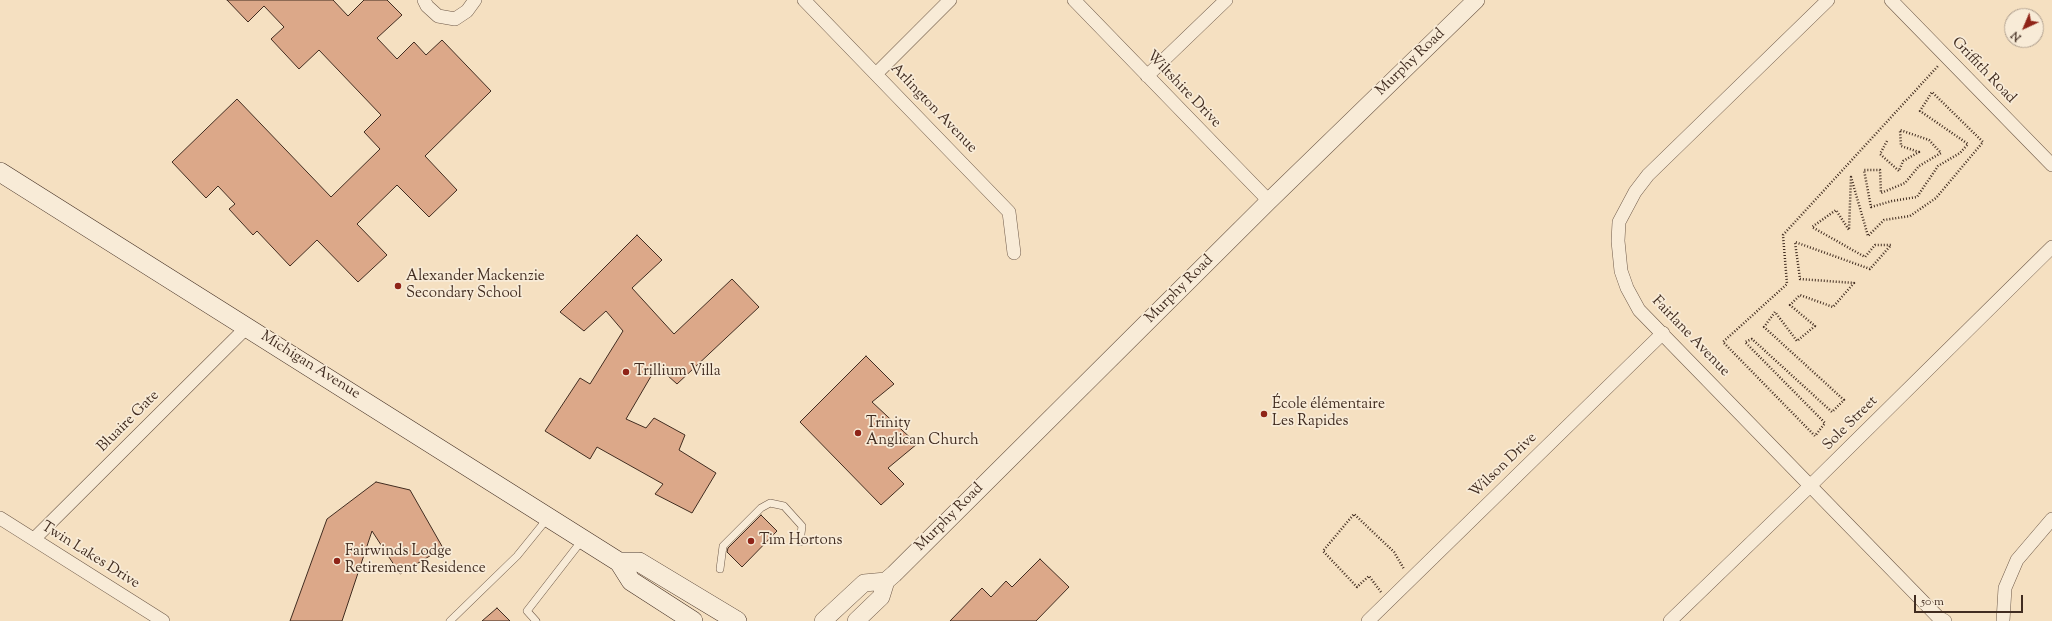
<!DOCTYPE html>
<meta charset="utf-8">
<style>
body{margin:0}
#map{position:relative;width:2052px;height:621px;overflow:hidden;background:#f5e0c1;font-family:"Sorts Mill Goudy",serif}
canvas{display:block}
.north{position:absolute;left:2004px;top:8px;width:40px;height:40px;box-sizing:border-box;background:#f8ebd7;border:1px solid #af9f8e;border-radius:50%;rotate:224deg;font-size:11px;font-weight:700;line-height:16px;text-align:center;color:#412c20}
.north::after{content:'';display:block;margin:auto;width:14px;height:18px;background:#8f2418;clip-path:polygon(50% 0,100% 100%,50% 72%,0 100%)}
.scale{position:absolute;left:1914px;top:595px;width:109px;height:18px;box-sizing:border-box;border:2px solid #412c20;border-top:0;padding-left:5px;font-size:12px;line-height:14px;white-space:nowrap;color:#412c20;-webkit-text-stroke:3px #f8ebd7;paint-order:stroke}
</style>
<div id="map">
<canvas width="2052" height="621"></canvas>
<div class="north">N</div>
<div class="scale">50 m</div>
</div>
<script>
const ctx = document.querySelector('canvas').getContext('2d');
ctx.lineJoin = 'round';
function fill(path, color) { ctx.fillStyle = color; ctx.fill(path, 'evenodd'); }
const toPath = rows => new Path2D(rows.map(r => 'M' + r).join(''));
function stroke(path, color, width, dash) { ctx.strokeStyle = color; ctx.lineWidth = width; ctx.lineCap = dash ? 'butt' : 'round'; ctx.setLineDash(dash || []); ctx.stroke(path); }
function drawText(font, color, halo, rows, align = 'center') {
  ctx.font = font + ' "Sorts Mill Goudy",serif'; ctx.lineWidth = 3.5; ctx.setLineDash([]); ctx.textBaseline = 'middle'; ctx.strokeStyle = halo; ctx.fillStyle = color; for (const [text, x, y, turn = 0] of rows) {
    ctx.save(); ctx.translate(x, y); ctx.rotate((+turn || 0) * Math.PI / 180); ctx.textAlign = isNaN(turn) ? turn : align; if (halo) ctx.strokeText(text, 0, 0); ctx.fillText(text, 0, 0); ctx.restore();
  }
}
const building = toPath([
 [227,0,333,0,348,16,364,0,387,0,402,15,377,38,397,59,414,42,426,55,442,40,491,91,425,156,457,190,429,217,397,185,357,224,387,255,358,282,317,240,290,266,257,231,253,235,229,209,235,204,218,186,206,198,172,162,237,99,331,197,380,149,364,132,381,115,319,50,299,69,271,39,284,27,264,6,248,22,227,0],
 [637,235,662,260,632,288,674,334,732,279,759,307,677,384,657,366,626,419,646,428,654,418,685,435,679,450,716,473,692,513,655,494,663,484,597,447,590,459,545,431,580,378,590,384,623,331,606,311,584,331,560,312,637,235],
 [866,356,894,384,872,402,917,444,888,468,904,484,881,505,800,422,866,356],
 [376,482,410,490,443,548,400,574,372,531,342,621,290,621,327,519,376,482],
 [761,515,777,531,742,567,727,552,728,548,761,515],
 [1040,559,1069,587,1036,621,950,621,982,588,991,597,1006,581,1012,587,1040,559],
 [497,608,510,621,482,621,497,608]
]);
const path = toPath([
 [1887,141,1880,154,1899,171,1903,161,1919,152,1901,146,1900,130,1929,140,1941,153,1919,166,1905,183,1881,193,1880,170,1864,170,1871,207,1892,201,1917,197,1938,166,1960,153,1968,144,1920,111,1932,92,1983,142,1936,198,1910,216,1884,220,1868,236,1851,177,1849,230,1836,210,1812,227,1865,257,1875,245,1891,245,1870,269,1795,242,1800,279,1854,283,1833,307,1800,295,1790,305,1815,326,1797,341,1775,312,1764,327,1844,400,1832,412,1752,339,1745,342,1825,423,1815,436,1723,342,1787,284,1783,235,1938,66],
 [1381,592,1369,576,1357,587,1323,551,1354,514,1394,552,1404,569]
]);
const service = toPath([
 [720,569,723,546,761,508,770,503,784,506,802,526,800,542],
 [450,621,517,556,547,519],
 [536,621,527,611,583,539]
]);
const minor = toPath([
 [424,0,427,6,438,16,455,19,467,11,475,0],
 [804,0,1009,212,1014,253],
 [1074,0,1269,201],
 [1828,0,1648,175,1635,192,1619,222,1618,241,1621,271,1627,288,1639,310,1938,617,1945,621],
 [1891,0,2052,165],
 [876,74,950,0],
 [1147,76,1226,0],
 [0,518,163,621],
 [34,539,247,327],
 [1368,621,1663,333],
 [1670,621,1811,485,2052,247],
 [2003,621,2005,588,2017,560,2052,519]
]);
const tertiary = toPath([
 [823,621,864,583,886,581],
 [856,621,881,597,886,581,894,574,1269,201,1476,0]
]);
const secondary = toPath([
 [0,172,619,562,631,581,693,621],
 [619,562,639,562,737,621]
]);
const markers = [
 [398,286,4,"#8f2418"],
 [626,372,4,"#8f2418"],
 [1264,414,4,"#8f2418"],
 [858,433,4,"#8f2418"],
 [751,541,4,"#8f2418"],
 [337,561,4,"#8f2418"]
];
const streetNames = [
 ["Murphy Road",1411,63,-44],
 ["Griffith Road",1983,71,46],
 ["Wiltshire Drive",1183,90,46],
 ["Arlington Avenue",933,109,46],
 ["Murphy Road",1180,290,-45],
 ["Fairlane Avenue",1690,337,46],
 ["Michigan Avenue",310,366,32],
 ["Bluaire Gate",129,422,-45],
 ["Sole Street",1851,424,-45],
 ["Wilson Drive",1504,466,-44],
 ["Murphy Road",950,518,-45],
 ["Twin Lakes Drive",90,556,32]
];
const poiNames = [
 ["Alexander Mackenzie",406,277],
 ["Secondary School",406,294],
 ["Trillium Villa",634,372],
 ["École élémentaire",1272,405],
 ["Les Rapides",1272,422],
 ["Trinity",866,424],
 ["Anglican Church",866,441],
 ["Tim Hortons",759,541],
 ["Fairwinds Lodge",345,552],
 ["Retirement Residence",345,569]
];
fill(building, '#dca889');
stroke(building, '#412c20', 1);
stroke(service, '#6e5948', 8);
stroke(minor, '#6e5948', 14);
stroke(tertiary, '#6e5948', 18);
stroke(secondary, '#412c20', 20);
stroke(path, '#412c20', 2.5, [1, 2]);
stroke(service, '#f8ebd7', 7);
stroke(minor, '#f8ebd7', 13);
stroke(tertiary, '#f8ebd7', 17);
stroke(secondary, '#f8ebd7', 19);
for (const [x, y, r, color] of markers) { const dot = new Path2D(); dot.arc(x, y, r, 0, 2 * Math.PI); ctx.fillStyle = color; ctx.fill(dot); stroke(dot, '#f8ebd7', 1.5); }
drawText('15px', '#412c20', '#f8ebd7', streetNames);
drawText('15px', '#412c20', '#f8ebd7', poiNames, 'left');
</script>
